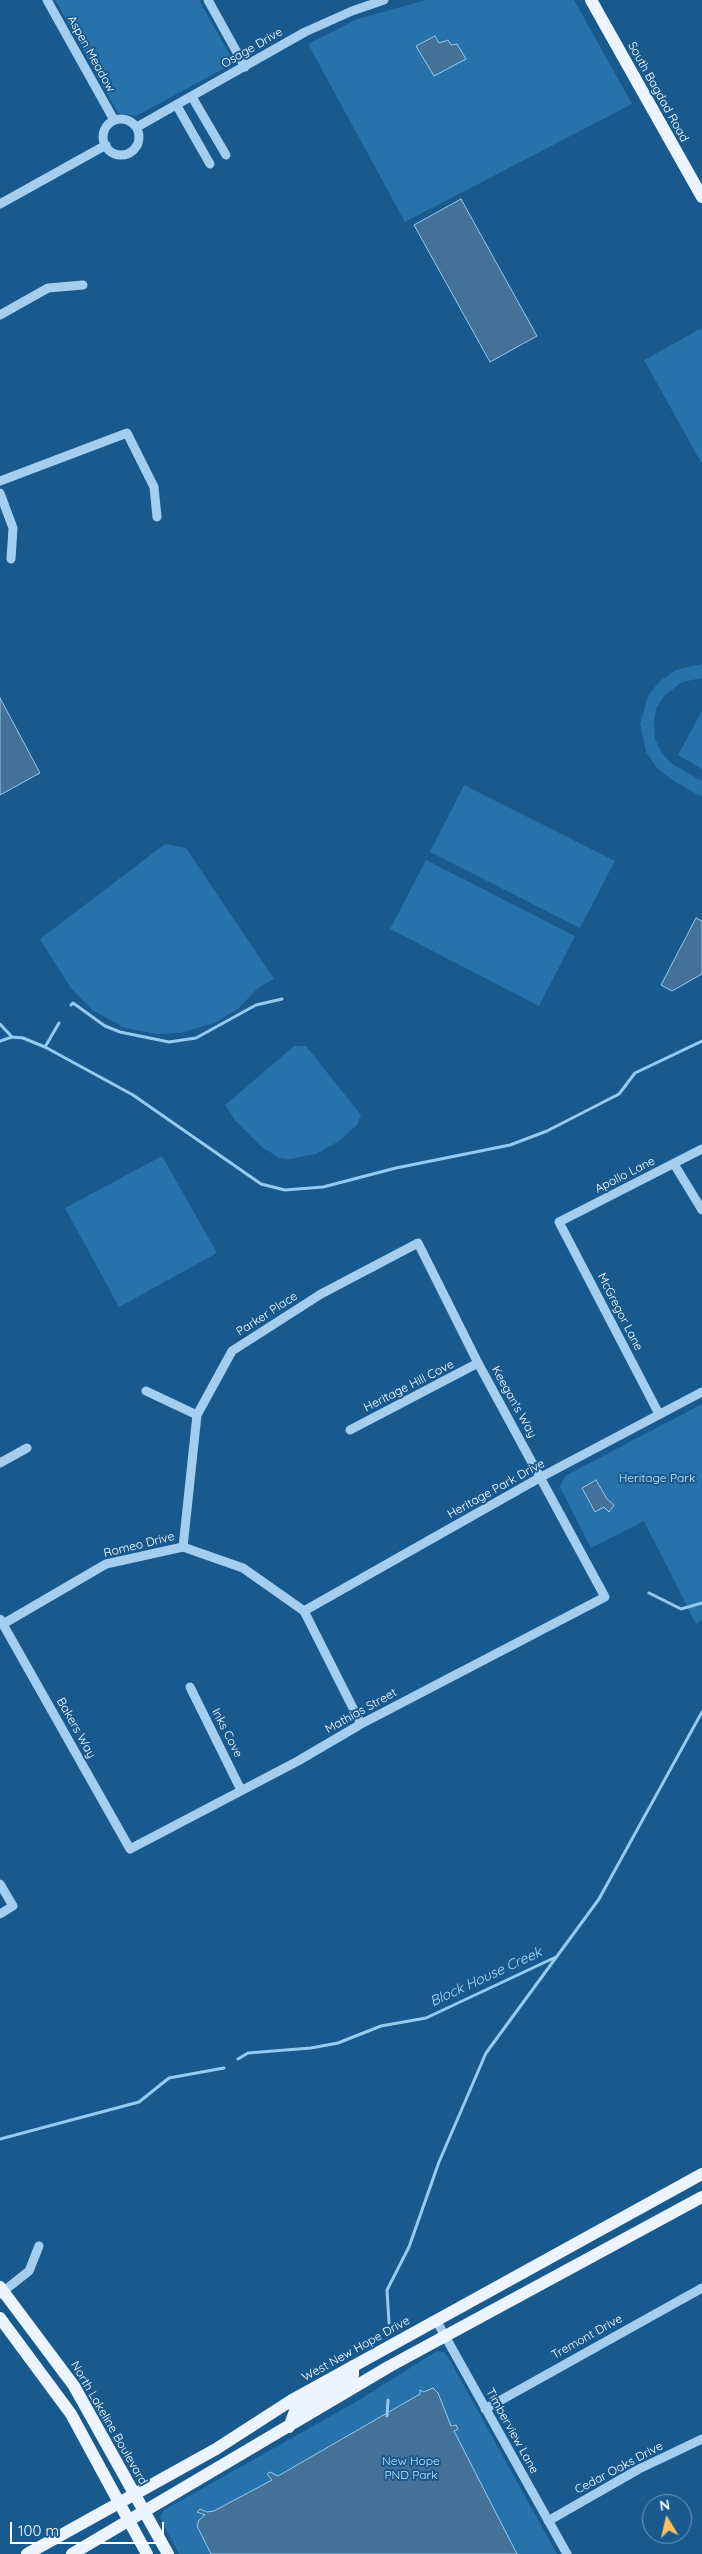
<!DOCTYPE html>
<style>
body{margin:0}
#map{position:relative;width:702px;height:2554px;overflow:hidden;background:#18598e;font-family:Quicksand,sans-serif}
canvas{display:block}
.north{position:absolute;left:642px;top:2494px;width:50px;height:50px;box-sizing:border-box;background:#18598e;border:1px solid #749bbb;border-radius:50%;rotate:351deg;font-size:14px;font-weight:700;line-height:20px;text-align:center;color:#fff}
.north::after{content:'';display:block;margin:auto;width:18px;height:22px;background:#ffbf62;clip-path:polygon(50% 0,100% 100%,50% 72%,0 100%)}
.scale{position:absolute;left:10px;top:2522px;width:154px;height:22px;box-sizing:border-box;border:2px solid #fff;border-top:0;padding-left:6px;font-size:15px;line-height:18px;white-space:nowrap;color:#fff;-webkit-text-stroke:4px #18598e;paint-order:stroke}
</style>
<div id="map">
<canvas width="702" height="2554"></canvas>
<div class="north">N</div>
<div class="scale">100 m</div>
</div>
<script>
const ctx = document.querySelector('canvas').getContext('2d');
ctx.lineJoin = 'round';
function fill(path, color) { ctx.fillStyle = color; ctx.fill(path, 'evenodd'); }
const toPath = rows => new Path2D(rows.map(r => 'M' + r).join(''));
function stroke(path, color, width, dash) { ctx.strokeStyle = color; ctx.lineWidth = width; ctx.lineCap = dash ? 'butt' : 'round'; ctx.setLineDash(dash || []); ctx.stroke(path); }
function drawText(font, color, halo, rows, align = 'center') {
  ctx.font = font + ' Quicksand,sans-serif'; ctx.lineWidth = 4; ctx.setLineDash([]); ctx.textBaseline = 'middle'; ctx.strokeStyle = halo; ctx.fillStyle = color; for (const [text, x, y, turn = 0] of rows) {
    ctx.save(); ctx.translate(x, y); ctx.rotate((+turn || 0) * Math.PI / 180); ctx.textAlign = isNaN(turn) ? turn : align; if (halo) ctx.strokeText(text, 0, 0); ctx.fillText(text, 0, 0); ctx.restore();
  }
}
const green = toPath([
 [55,0,199,0,230,55,230,61,225,68,136,116,118,113],
 [426,0,574,0,632,104,405,222,308,44,357,19],
 [702,328,702,464,644,360],
 [702,664,702,678,682,682,664,696,656,709,654,724,655,739,662,753,672,764,702,781,702,797,672,780,657,768,646,752,640,724,648,696,660,681,676,670],
 [702,711,702,769,678,755],
 [464,785,615,861,580,928,430,852],
 [165,844,186,848,274,979,258,988,239,1008,215,1023,180,1033,157,1034,125,1028,92,1010,70,987,40,939],
 [426,860,575,936,539,1006,390,929],
 [294,1046,306,1046,361,1115,357,1125,339,1141,316,1154,290,1159,280,1158,263,1148,235,1120,225,1105],
 [162,1156,217,1253,119,1307,65,1208],
 [702,1404,702,1620,696,1624,644,1521,591,1548,560,1487,565,1476],
 [437,2351,444,2352,448,2357,557,2554,179,2554,162,2522,160,2517,164,2510,354,2403]
]);
const water = toPath([
 [435,36,439,43,448,40,451,45,457,44,466,59,434,76,416,46,435,36],
 [461,199,537,336,490,362,414,225,461,199],
 [0,698,40,773,0,795,0,698],
 [696,918,702,921,702,974,672,991,661,985,696,918],
 [596,1480,607,1499,614,1505,609,1512,604,1507,595,1512,582,1488,596,1480],
 [433,2388,438,2393,451,2426,456,2425,458,2429,454,2431,517,2554,211,2554,197,2526,199,2520,205,2515,197,2512,200,2509,207,2512,214,2511,272,2480,267,2474,270,2472,278,2476,420,2394,420,2390,424,2392,433,2388]
]);
const stream = toPath([
 [71,1005,73,1003,105,1026,120,1032,169,1042,196,1038,256,1005,282,999],
 [0,1024,12,1037],
 [0,1041,12,1037,23,1038,45,1047,133,1095,261,1184,285,1190,323,1187,396,1168,510,1145,547,1131,619,1094,635,1073,702,1041],
 [45,1047,59,1023],
 [649,1593,681,1609,702,1603],
 [238,2059,248,2053,311,2048,338,2043,381,2026,426,2018,556,1957],
 [0,2139,139,2102,169,2078,224,2068],
 [389,2323,387,2290,409,2247,439,2162,486,2053,599,1899,702,1712],
 [387,2416,388,2400]
]);
const minor = toPath([
 [47,0,114,120],
 [208,0,245,67],
 [192,97,226,155],
 [177,106,210,164],
 '103 137a18 18 0 1 1 36 0a18 18 0 1 1-36 0Z',
 [137,127,305,32,352,11,384,0],
 [0,204,106,145],
 [0,315,48,288,83,285],
 [0,481,127,433,154,487,157,517],
 [0,493,13,528,11,559],
 [674,1164,702,1210],
 [146,1391,197,1415],
 [659,1414,559,1222,702,1149],
 [350,1430,478,1363],
 [0,1463,27,1448],
 [304,1611,541,1477,702,1392],
 [0,1619,130,1849,298,1761,361,1724,605,1597,478,1363,418,1243,321,1294,232,1351,197,1415,183,1547],
 [3,1624,106,1564,183,1547,243,1568,304,1611,361,1724],
 [190,1687,241,1790],
 [0,1884,13,1906,0,1914],
 [0,2294,29,2271,39,2246],
 [436,2320,567,2554],
 [485,2409,702,2288],
 [548,2521,639,2469,702,2439]
]);
const major = toPath([
 [591,0,702,197],
 [0,2287,74,2386,168,2554],
 [0,2318,71,2414,147,2554],
 [289,2427,295,2411,345,2382,353,2375,353,2366],
 [27,2554,216,2449,292,2400,702,2174],
 [72,2554,390,2366,702,2197]
]);
const streetNames = [
 ["Osage Drive",252,48,-30],
 ["Aspen Meadow",91,54,61],
 ["South Bagdad Road",658,92,61],
 ["Apollo Lane",625,1175,-27],
 ["McGregor Lane",620,1312,63],
 ["Parker Place",267,1314,-33],
 ["Heritage Hill Cove",409,1386,-27],
 ["Keegan's Way",514,1402,61],
 ["Heritage Park Drive",496,1489,-29],
 ["Romeo Drive",139,1545,-14],
 ["Mathias Street",361,1711,-29],
 ["Bakers Way",76,1728,61],
 ["Inks Cove",227,1733,63],
 ["Tremont Drive",587,2337,-29],
 ["West New Hope Drive",356,2349,-29],
 ["North Lakeline Boulevard",109,2423,60],
 ["Timberview Lane",512,2431,61],
 ["Cedar Oaks Drive",619,2468,-28]
];
const parkNames = [
 ["Heritage Park",657,1478],
 ["New Hope",411,2461],
 ["PND Park",411,2475]
];
const waterNames = [
 ["Block House Creek",486,1977,-25]
];
fill(green, '#2772aa');
fill(water, '#437197');
stroke(water, '#96cbf1', 1);
stroke(stream, '#96cbf1', 3);
stroke(minor, '#a4ceef', 9);
stroke(major, '#ecf5ff', 12);
drawText('12px', '#fff', '#18598e', streetNames);
drawText('12px', '#cae6fb', '#18598e', parkNames);
drawText('italic 14px', '#b0d8f6', '#18598e', waterNames);
</script>
